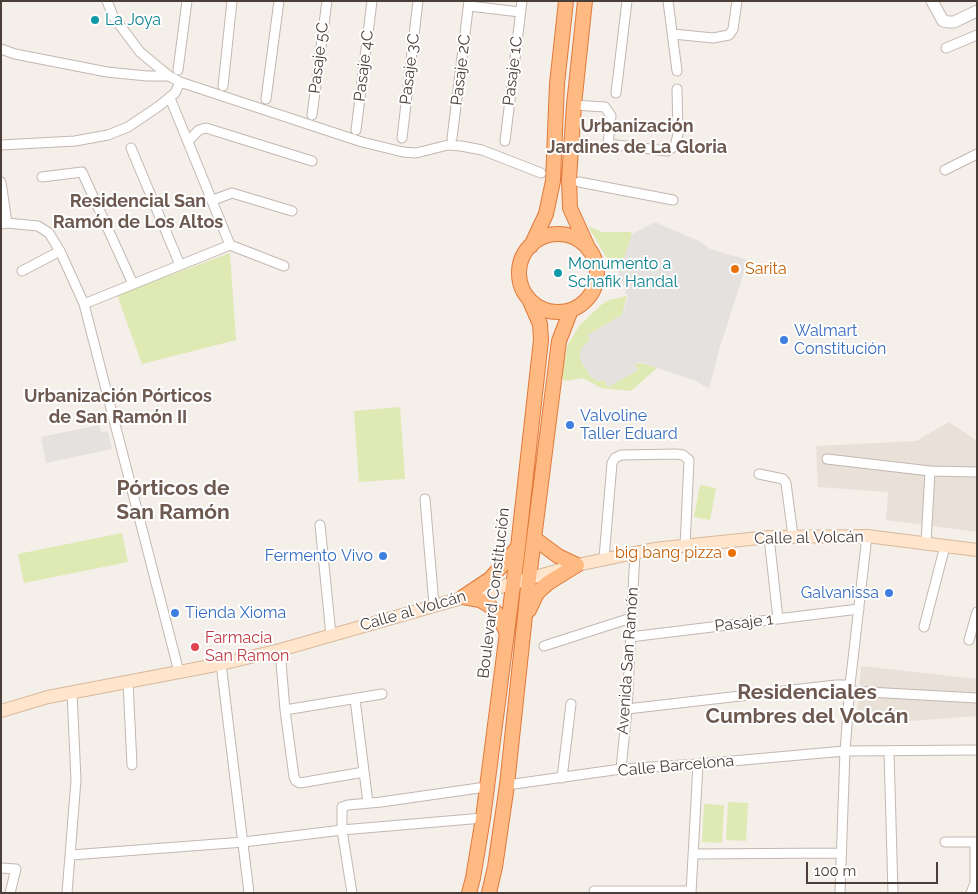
<!DOCTYPE html>
<meta charset="utf-8">
<style>
body{margin:0}
#map{position:relative;width:978px;height:894px;overflow:hidden;background:#f5efea;font-family:Raleway,sans-serif}
canvas{display:block}
.frame{position:absolute;inset:0;border:2px solid #4a3e38;pointer-events:none}
.scale{position:absolute;left:806px;top:862px;width:132px;height:22px;box-sizing:border-box;border:2px solid #4a3e38;border-top:0;padding-left:6px;font-size:15px;line-height:18px;white-space:nowrap;color:#4a3e38;-webkit-text-stroke:4px #fff;paint-order:stroke}
</style>
<div id="map">
<canvas width="978" height="894"></canvas>
<div class="frame"></div>
<div class="scale">100 m</div>
</div>
<script>
const ctx = document.querySelector('canvas').getContext('2d');
ctx.lineJoin = 'round';
function fill(path, color) { ctx.fillStyle = color; ctx.fill(path, 'evenodd'); }
const toPath = rows => new Path2D(rows.map(r => 'M' + r).join(''));
function stroke(path, color, width, dash) { ctx.strokeStyle = color; ctx.lineWidth = width; ctx.lineCap = dash ? 'butt' : 'round'; ctx.setLineDash(dash || []); ctx.stroke(path); }
function drawText(font, color, halo, rows, align = 'center') {
  ctx.font = font + ' Raleway,sans-serif'; ctx.lineWidth = 4; ctx.setLineDash([]); ctx.textBaseline = 'middle'; ctx.strokeStyle = halo; ctx.fillStyle = color; for (const [text, x, y, turn = 0] of rows) {
    ctx.save(); ctx.translate(x, y); ctx.rotate((+turn || 0) * Math.PI / 180); ctx.textAlign = isNaN(turn) ? turn : align; if (halo) ctx.strokeText(text, 0, 0); ctx.fillText(text, 0, 0); ctx.restore();
  }
}
const residential = toPath([
 [949,422,977,441,977,532,886,520,888,492,818,487,816,446,916,441],
 [861,666,977,679,977,716,856,725]
]);
const green = toPath([
 [588,226,602,232,631,232,632,237,622,264,619,268,614,269,609,262],
 [230,253,236,340,142,364,117,295],
 [627,296,622,315,588,335,590,341,585,344,582,363,591,377,605,381,608,387,638,370,635,365,636,363,645,364,657,368,631,391,601,388,583,378,564,381,562,376,567,346,579,326,602,304,609,300],
 [400,407,405,479,359,482,354,411],
 [700,485,716,488,710,520,694,517],
 [122,533,128,562,24,583,18,554],
 [728,802,748,803,746,841,726,840],
 [704,804,724,805,722,843,702,842]
]);
const parking = toPath([
 [655,222,699,241,710,249,748,260,719,350,709,389,696,381,639,362,635,365,638,370,608,387,605,381,598,381,591,377,580,359,581,348,590,341,588,335,622,315,628,297,617,269,622,264,632,234],
 [99,425,101,432,108,431,112,449,46,463,41,437]
]);
const minor = toPath([
 [107,1,113,16,140,52,169,76,180,82,362,142,403,152,416,153,448,145,461,146,482,150,541,173],
 [668,1,677,71],
 [469,6,520,12],
 [673,34,713,38,729,35,733,29,737,1],
 [946,48,977,35],
 [1,49,15,54,107,72,147,76,169,76],
 [178,70,187,1],
 [223,86,232,1],
 [616,93,627,1],
 [170,98,230,245],
 [266,99,279,1],
 [574,105,605,107,611,116,608,144,667,151,675,146,678,134,677,89],
 [312,115,327,1],
 [356,130,372,1],
 [402,138,418,1],
 [452,138,469,1],
 [188,141,199,130,206,128,312,161],
 [505,141,522,1],
 [1,145,75,141,108,135,128,127,159,106,175,93,180,82],
 [131,148,180,265],
 [945,170,977,154],
 [42,177,82,172,133,284],
 [1,182,7,223],
 [579,182,673,200],
 [213,200,232,193,292,211],
 [1,224,7,223,38,226,49,233,60,251,84,304,179,672],
 [22,271,60,251],
 [84,304,230,245,284,266],
 [827,459,930,471,976,472],
 [759,474,783,479,786,483,793,536],
 [425,499,434,605],
 [320,525,331,635],
 [769,537,778,619],
 [926,543,930,471],
 [604,558,612,463,615,458,621,455,676,454,683,455,689,460,685,546],
 [924,627,945,546],
 [630,637,859,609],
 [969,640,977,612],
 [544,646,631,618],
 [280,650,285,710,294,777,296,781,300,783,364,772],
 [221,664,249,893],
 [128,682,132,765],
 [850,691,977,698],
 [355,699,368,803],
 [627,709,836,685,850,685],
 [285,710,382,694],
 [889,751,893,893],
 [621,769,627,709,635,552],
 [562,778,571,704],
 [507,785,621,769,698,764,845,751,977,750],
 [945,842,977,842],
 [693,854,840,853],
 [71,855,244,842,342,830,483,818],
 [1,868,16,869,10,893],
 [594,891,691,891],
 [67,893,76,780,72,692],
 [352,893,342,830,342,807,348,805,381,802,486,787],
 [691,893,698,764],
 [840,893,845,751,850,685,867,536],
 [971,893,975,883,975,842]
]);
const tertiary = toPath([
 [932,1,943,21,948,22,954,22,977,11]
]);
const secondary = toPath([
 [1,711,48,697,221,664,280,650,577,565,654,549,769,537,867,536,977,550]
]);
const trunk = toPath([
 [585,1,574,105,569,179,570,208,589,250],
 '519 273a39 39 0 1 1 78 0a39 39 0 1 1-78 0Z',
 [531,246,546,214,553,181,557,84,566,1],
 [535,539,558,556,577,565],
 [463,597,490,579,518,547],
 [463,597,480,600,490,606,499,616,506,631],
 [529,610,537,593,548,583,577,565],
 [469,893,473,878,483,818,518,547,541,340,540,324,529,299],
 [489,893,495,867,507,785,529,578,559,341,571,310]
]);
const markers = [
 [95,20,5,"#0f9aa8"],
 [735,269,5,"#e8710a"],
 [558,273,5,"#0f9aa8"],
 [784,340,5,"#3f7fe0"],
 [570,425,5,"#3f7fe0"],
 [732,553,5,"#e8710a"],
 [383,556,5,"#3f7fe0"],
 [889,593,5,"#3f7fe0"],
 [175,613,5,"#3f7fe0"],
 [195,647,5,"#e0444e"]
];
const cultureNames = [
 ["La Joya",105,20],
 ["Monumento a",568,264],
 ["Schafik Handal",568,282]
];
const streetNames = [
 ["Pasaje 5C",319,58,-83],
 ["Pasaje 4C",364,66,-83],
 ["Pasaje 3C",410,69,-83],
 ["Pasaje 2C",461,70,-83],
 ["Pasaje 1C",513,71,-83],
 ["Calle al Volcán",809,538,-1],
 ["Boulevard Constitución",494,593,-83],
 ["Calle al Volcán",413,611,-16],
 ["Pasaje 1",744,623,-7],
 ["Avenida San Ramón",628,661,-86],
 ["Calle Barcelona",676,766,-5]
];
const foodNames = [
 ["Sarita",745,269],
 ["big bang pizza",722,553,"right"]
];
const shopNames = [
 ["Walmart",794,331],
 ["Constitución",794,349],
 ["Valvoline",580,416],
 ["Taller Eduard",580,434],
 ["Fermento Vivo",373,556,"right"],
 ["Galvanissa",879,593,"right"],
 ["Tienda Xioma",185,613]
];
const healthNames = [
 ["Farmacia",205,638],
 ["San Ramon",205,656]
];
const neighbourhoodNames = [
 ["Urbanización",637,127],
 ["Jardines de La Gloria",637,148],
 ["Residencial San",138,202],
 ["Ramón de Los Altos",138,223],
 ["Urbanización Pórticos",118,397],
 ["de San Ramón II",118,418]
];
const districtNames = [
 ["Pórticos de",173,489],
 ["San Ramón",173,513],
 ["Residenciales",807,693],
 ["Cumbres del Volcán",807,717]
];
fill(residential, '#e9e0d8');
fill(green, '#dfe9b3');
fill(parking, '#e4e1df');
stroke(minor, '#c4b7b0', 11);
stroke(tertiary, '#c4b7b0', 13);
stroke(secondary, '#d8b99c', 14);
stroke(trunk, '#e0793a', 16);
stroke(minor, '#fff', 9);
stroke(tertiary, '#fff', 11);
stroke(secondary, '#ffe5cb', 12);
stroke(trunk, '#ffb983', 14);
for (const [x, y, r, color] of markers) { const dot = new Path2D(); dot.arc(x, y, r, 0, 2 * Math.PI); ctx.fillStyle = color; ctx.fill(dot); stroke(dot, '#fff', 2); }
drawText('16px', '#0d838f', '#fff', cultureNames, 'left');
drawText('16px', '#4a3e38', '#fff', streetNames);
drawText('16px', '#c56008', '#fff', foodNames, 'left');
drawText('16px', '#366cbe', '#fff', shopNames, 'left');
drawText('16px', '#be3a42', '#fff', healthNames, 'left');
drawText('bold 18px', '#6d594f', '#fff', neighbourhoodNames);
drawText('bold 21px', '#6d594f', '#fff', districtNames);
</script>
